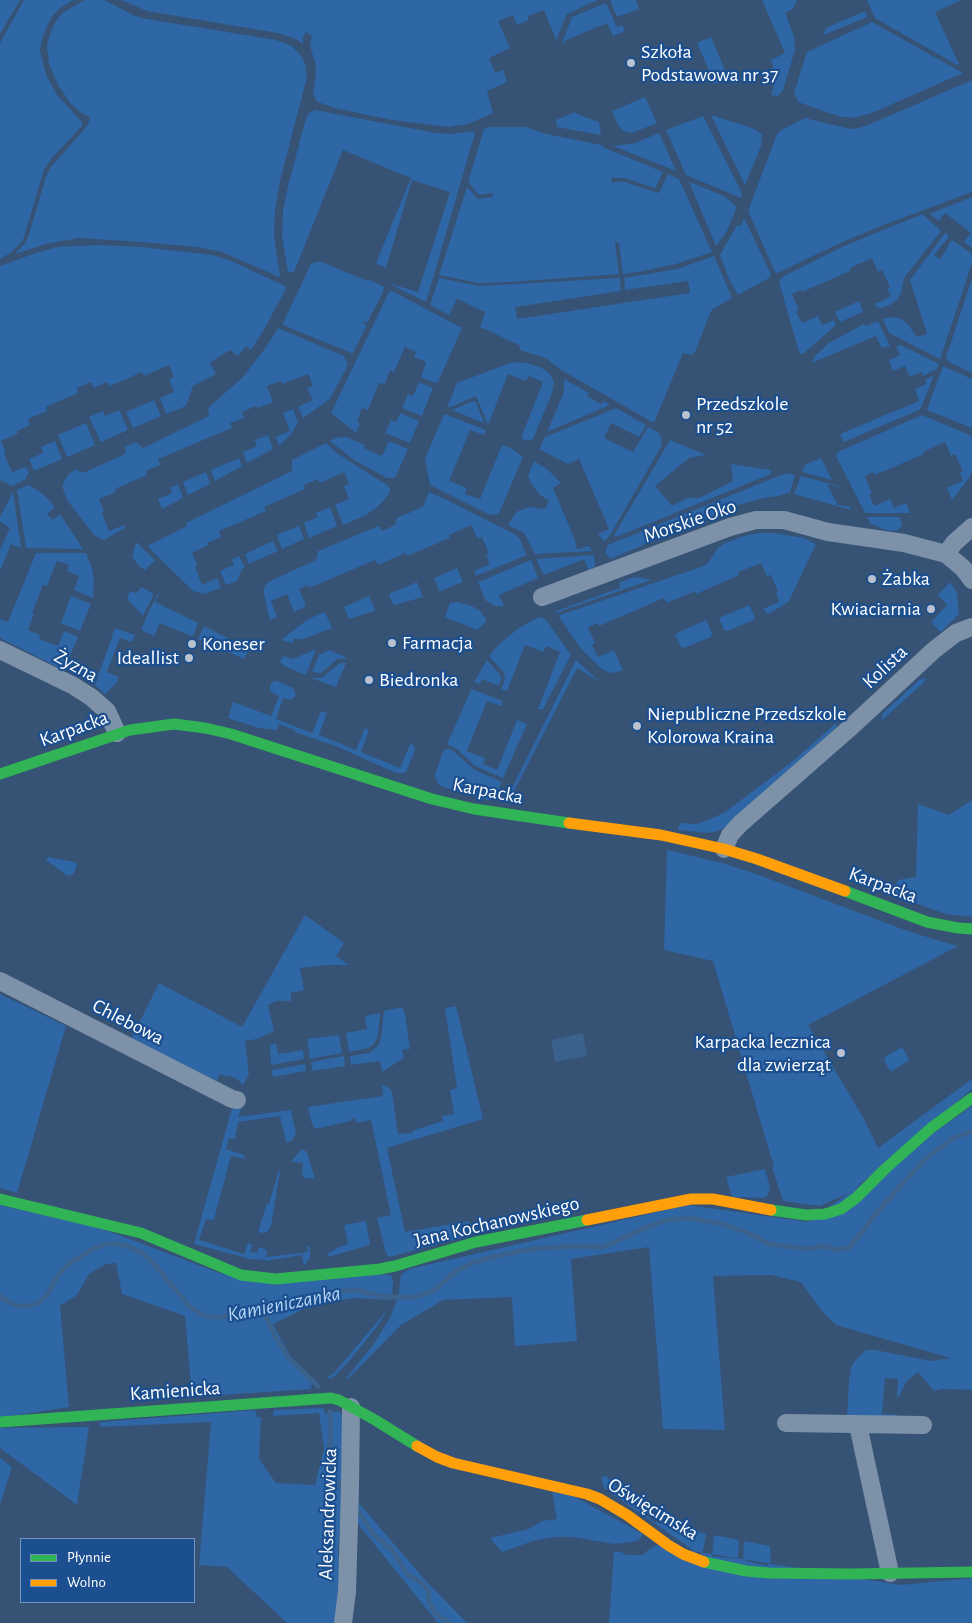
<!DOCTYPE html>
<meta charset="utf-8">
<style>
body{margin:0}
#map{position:relative;width:972px;height:1623px;overflow:hidden;background:#365274;font-family:"Alegreya Sans",sans-serif}
canvas{display:block}
.legend{position:absolute;left:20px;top:1538px;width:175px;height:65px;box-sizing:border-box;background:#1b4f8f;border:1px solid #7695bc;margin:0;padding:6px 9px;list-style:none;font-size:15px;color:#fff}
.legend li{display:flex;align-items:center;gap:10px;height:25px}
.legend b{width:25px;border:1px solid #7695bc}
</style>
<div id="map">
<canvas width="972" height="1623"></canvas>
<ul class="legend">
<li><b style="height:6px;background:#30b455"></b>Płynnie</li>
<li><b style="height:6px;background:#ff9f0a"></b>Wolno</li>
</ul>
</div>
<script>
const ctx = document.querySelector('canvas').getContext('2d');
ctx.lineJoin = 'round';
function fill(path, color) { ctx.fillStyle = color; ctx.fill(path, 'evenodd'); }
const toPath = rows => new Path2D(rows.map(r => 'M' + r).join(''));
function stroke(path, color, width, dash) { ctx.strokeStyle = color; ctx.lineWidth = width; ctx.lineCap = dash ? 'butt' : 'round'; ctx.setLineDash(dash || []); ctx.stroke(path); }
function drawText(font, color, halo, rows, align = 'center') {
  ctx.font = font + ' "Alegreya Sans",sans-serif'; ctx.lineWidth = 4.5; ctx.setLineDash([]); ctx.textBaseline = 'middle'; ctx.strokeStyle = halo; ctx.fillStyle = color; for (const [text, x, y, turn = 0] of rows) {
    ctx.save(); ctx.translate(x, y); ctx.rotate((+turn || 0) * Math.PI / 180); ctx.textAlign = isNaN(turn) ? turn : align; if (halo) ctx.strokeText(text, 0, 0); ctx.fillText(text, 0, 0); ctx.restore();
  }
}
const green = toPath([
 [0,0,20,0,0,34],
 [24,0,73,0,59,9,52,16,43,36,40,50,42,59,47,77,57,95,82,122,82,126,51,159,44,170,23,240,12,252,0,259,0,43],
 [85,0,104,0,135,16,147,19,276,40,292,46,302,57,305,63,307,77,280,181,275,211,274,236,280,276,279,277,222,252,197,247,142,242,79,238,46,244,15,254,26,242,29,234,46,177,51,167,88,125,90,117,80,112,71,104,58,85,49,63,47,46,52,28,58,18,64,12],
 [121,0,598,0,567,14,556,41,554,40,556,39,544,10,528,16,529,20,517,25,513,15,498,21,510,48,489,58,495,73,503,70,507,82,487,91,493,113,468,124,448,127,392,120,334,108,316,101,316,98,313,95,316,72,315,62,310,46,312,36,306,32,303,37,303,44,296,39,278,33,147,11],
 [613,0,636,0,639,9,617,17,610,1],
 [762,0,797,0,793,9,785,13,794,36,795,50,783,90,778,96,771,95,775,82,775,74,771,60,785,53],
 [867,0,962,0,935,12,959,64,957,65,875,18],
 [606,3,617,27,622,25,625,31,613,36,607,23,564,41,565,44,562,43,572,17],
 [863,12,866,12,867,17,824,35,823,35,826,28],
 [872,22,963,73,872,113,857,117,851,118,838,116,798,102,794,93,807,52],
 [711,37,728,78,715,84,697,43],
 [972,80,972,192,881,226,840,243,778,273,775,272,748,211,777,134,781,130,805,118,842,127,850,129,859,128,868,125],
 [645,97,657,123,632,133,625,132,618,125,612,111],
 [315,110,436,133,450,134,473,131,475,133,426,302,388,283,418,292,450,192,412,180,386,268,376,263,411,178,343,150,294,272,288,272,282,237,283,211,288,186,306,118,309,113],
 [575,112,579,115,599,122,601,135,557,127,556,120],
 [711,115,755,129,762,135,761,146,745,185],
 [703,116,742,193,741,198,686,175,666,130],
 [487,127,526,127,542,133,601,145,605,148,663,172,655,188,625,178,611,178,612,183,622,181,658,193,660,191,668,174,679,179,712,252,676,264,639,272,623,274,619,243,617,242,615,243,619,274,511,282,479,283,439,275,467,187,478,199,493,197,492,193,479,195,468,182,484,129],
 [659,133,676,171,613,146,635,143],
 [689,182,724,196,736,206,736,209,727,231,716,246],
 [972,197,972,248,964,242,971,233,945,213,939,221,929,214],
 [923,214,941,231,904,278,901,293,897,300,890,305,881,308,876,307,875,304,891,296,887,289,890,287,882,270,878,272,872,258,850,268,850,271,802,292,801,290,792,294,799,310,796,312,802,323,818,316,822,325,834,320,836,325,803,354,801,354,799,352,779,282,782,277,842,247,883,230],
 [744,218,771,274,769,278,738,295,729,279,720,255,737,225,741,226],
 [945,233,948,235,948,238,944,244,943,243,934,255,940,259,948,247,947,246,952,240,972,254,972,263,940,359,889,333,883,319,890,317,902,319,909,326,917,337,927,334,910,280],
 [98,245,142,247,212,255,229,260,285,286,286,289,262,333,251,350,246,346,238,356,230,350,210,363,216,374,193,386,186,406,166,414,161,401,160,398,174,392,169,379,174,377,169,365,144,376,142,372,110,386,107,382,94,388,91,382,77,388,78,393,46,407,47,411,28,419,30,425,17,431,18,433,1,441,6,453,4,454,12,472,26,467,29,473,26,476,26,479,13,486,0,480,0,266,36,253,57,247],
 [714,256,732,298,713,309,710,313,695,352,691,355,683,353,654,423,561,370,546,358,520,350,520,347,519,345,480,327,485,312,457,299,449,315,430,305,439,278,479,286,620,278,621,291,515,307,517,319,690,293,688,281,625,290,624,278,677,269],
 [316,262,322,262,367,281,368,279,384,287,383,292,367,323,364,321,363,323,367,325,353,353,351,353,283,325,283,323,311,264],
 [972,278,972,373,949,362,946,358],
 [392,291,462,328,438,382,435,383,421,377,426,362,414,357,416,352,405,347,394,372,390,370,385,384,379,383,368,410,362,408,357,422,360,424,356,433,331,413,389,292],
 [859,301,863,312,840,322,835,312],
 [878,321,890,346,882,348,876,336,811,363,816,355,829,343,864,324,866,326],
 [278,328,344,356,348,365,330,399,303,418,298,407,313,400,307,388,313,386,308,374,283,384,281,381,267,386,273,402,258,408,256,406,242,412,244,418,230,423,232,428,158,459,160,465,146,471,147,475,115,489,116,492,99,499,104,511,102,513,109,531,124,525,125,528,104,540,100,539,93,534,67,500,63,489,63,484,68,475,76,469,83,473,125,454,125,447,136,442,143,448,209,416,208,408,243,377,266,347],
 [901,345,939,364,937,369,923,376,922,372,911,376,909,376,905,366,893,371,889,360,900,355,896,347],
 [513,362,527,363,542,368,550,374,554,382,552,393,533,439,526,441,521,438,543,382,529,376,526,381,508,374,488,425,476,396,451,407,447,407,457,383],
 [943,366,972,379,972,428,927,410],
 [934,375,921,408,919,410,844,442,840,434,919,401,915,389,926,384,925,380],
 [564,379,589,393,587,396,601,404,604,401,610,405,547,432,564,392],
 [419,382,433,388,422,416,402,408,408,394,413,396],
 [154,400,161,416,133,428,126,412],
 [473,401,476,402,484,423,452,410],
 [616,408,646,425,639,437,611,423,604,438,633,452,648,427,659,433,661,437,662,445,609,537,604,541,598,534,609,529,579,459,568,464,539,449,545,437],
 [293,409,298,423,291,434,279,446,276,437,290,431,283,413],
 [119,410,128,430,101,442,89,417,103,411,105,416],
 [400,413,419,421,410,443,385,433,391,420,396,422],
 [444,414,486,430,484,435,470,430,449,481,467,488,465,494,480,499,502,445,511,448,523,457,499,513,495,515,488,514,430,485,425,459],
 [922,415,972,436,972,472,969,478,952,500,947,488,963,481,960,472,963,471,955,454,951,456,945,442,923,452,924,454,875,475,873,472,865,476,872,493,869,494,874,506,890,499,894,508,906,503,910,513,865,513,836,456,838,452],
 [86,423,95,445,67,457,58,435],
 [268,435,273,449,247,463,243,452,257,446,255,440],
 [346,437,365,445,364,448,382,456,389,441,408,449,395,478,387,478,354,460,341,450,330,441,336,438],
 [670,440,706,455,689,458,655,486,672,506,687,498,699,498,733,481,731,464,771,470,771,474,616,537,614,535],
 [55,441,62,459,34,471,29,459,43,453,41,447],
 [326,443,338,454,387,485,390,489,390,492,386,498,376,508,366,515,343,525,335,505,349,499,344,486,349,484,344,472,320,483,318,479,304,485,305,489,264,507,266,511,219,531,221,537,207,543,208,545,192,553,197,565,195,567,202,585,217,578,221,588,203,594,193,591,147,546,187,526,186,523,292,471,292,460],
 [239,458,242,466,215,481,211,470],
 [821,458,832,480,802,472,805,465],
 [534,461,547,469,561,483,553,488,575,540,577,549,589,546,592,551,535,554,524,533,508,525,514,515,518,511,530,507,545,509,549,501,539,494,531,483,528,476],
 [206,472,210,484,188,495,183,482],
 [786,473,795,475,790,492,779,496,764,498,741,504,610,559,605,552,608,545],
 [801,476,839,486,839,487,827,484,838,505,850,507,851,510,794,494],
 [178,484,183,498,162,509,158,499,172,493,170,488],
 [28,485,39,491,48,499,55,507,47,514,53,520,60,514,83,549,26,548,17,490],
 [13,492,21,548,11,544,0,571,0,550,10,528,0,521,0,517],
 [429,492,447,500,514,534,519,538,527,555,476,576,474,571,490,564,486,556,489,554,482,537,478,539,471,525,449,535,450,538,407,556,405,553,378,565,375,560,309,588,308,585,299,589,306,606,294,612,287,594,271,601,277,617,270,620,263,590,268,582,316,560,318,551,379,526,382,531,395,525,397,518,423,507],
 [330,507,337,526,309,538,304,523,318,517,316,513],
 [867,517,900,517,902,525,897,531,885,530,870,523],
 [299,526,304,539,282,549,277,535],
 [759,533,774,533,804,538,816,544,789,601,782,606,768,614,763,609,779,602,776,593,778,592,771,575,767,576,761,563,738,572,739,575,696,594,695,591,667,603,664,598,599,626,597,623,588,627,595,643,592,645,598,657,614,650,623,670,613,673,608,672,602,669,582,650,559,617,560,615,701,567,708,563,718,548,723,544,744,536],
 [273,541,278,551,249,564,245,554],
 [136,542,155,560,145,570,139,566,132,557],
 [36,553,86,553,92,568,94,580,93,598,74,590,79,576,67,571,69,565,57,561,47,586,43,585,32,613,34,614,28,630,40,635,39,639,58,646,64,631,78,637,68,661,61,669,2,639,0,637,0,619,8,622],
 [594,555,595,566,589,571,584,559,544,575,536,559],
 [239,556,245,568,242,569,237,581,226,585,220,571,234,565,232,559],
 [531,560,538,578,499,595,504,606,495,606,485,600,478,582],
 [457,568,463,582,441,591,439,590,434,578],
 [637,577,651,580,556,613,556,611,620,588,619,583,631,578],
 [417,582,423,597,395,605,392,603,389,594],
 [950,582,955,589,957,595,959,614,941,632,931,622,947,605,938,595],
 [142,587,154,594,143,616,127,599,130,591,136,593],
 [160,592,155,602,198,623,193,637,160,623,154,636,141,630,149,611,158,594],
 [71,596,91,604,80,631,61,623],
 [369,596,375,609,374,611,349,619,344,607],
 [457,602,472,606,480,611,485,618,486,622,477,630,445,617,450,603],
 [749,605,755,617,754,620,727,631,724,630,719,618],
 [325,612,332,628,303,639,294,639,293,643,281,640,308,619],
 [541,617,546,620,571,655,543,709,538,709,560,652,546,646,543,652,525,645,507,691,501,689,505,679,504,673,489,656,499,644,519,628,537,618],
 [706,620,712,633,711,637,684,648,681,647,675,634],
 [204,626,249,649,244,659,198,639],
 [115,628,135,635,132,642,120,638,107,672,119,677,116,683,105,694,95,685],
 [316,649,306,675,284,666,280,662,281,659,284,656,293,659],
 [329,650,346,657,346,659,337,659,321,673,312,672,319,655],
 [487,660,500,675,501,679,499,686,482,679,480,684,474,682],
 [576,660,599,681,577,668,508,803,505,802],
 [340,663,346,663,336,687,311,678,322,678],
 [925,678,926,679,922,684,881,721,883,713,919,680],
 [273,681,277,681,290,687,293,688,296,695,291,700,283,698,276,719,312,733,321,711,327,713,319,735,356,750,365,728,369,730,361,752,400,768,411,742,415,748,414,753,406,772,403,773,396,773,338,747,295,732,295,730,279,724,277,730,259,728,228,718,233,702,271,716,279,696,271,692,270,689,270,686],
 [472,689,503,701,501,706,487,701,467,751,485,758,483,764,497,770,517,720,527,724,503,778,475,766,457,749,447,744,471,690],
 [836,723,837,727,724,828,715,832,706,833,679,830,678,827,681,823,697,824,724,813,793,761],
 [445,749,452,750,475,770,502,782,494,800,487,800,443,787,438,784,435,776,436,772,443,751],
 [972,800,972,917,946,914,891,895,898,880,916,877,918,804,949,815],
 [667,850,722,863,756,874,905,930,943,942,958,946,808,1025,864,1119,878,1148,972,1079,972,1089,851,1192,820,1206,783,1201,772,1167,774,1167,713,961,664,950],
 [48,857,75,862,77,866,73,874,68,876,46,860],
 [305,915,344,943,336,956,349,965,326,965,300,968,304,990,291,993,291,1001,276,1001,268,1005,274,1031,257,1039,245,1041,249,1074,243,1085,237,1079,230,1076,219,1075,217,1081,131,1039,159,983,242,1027],
 [0,994,66,1026,17,1193,0,1188],
 [456,1006,483,1119,387,1148,405,1232,470,1221,470,1236,389,1257,386,1253,377,1218,391,1215,371,1120,356,1123,355,1118,351,1119,351,1121,315,1129,311,1121,308,1107,383,1096,382,1086,384,1085,389,1088,392,1092,398,1134,412,1133,414,1130,443,1121,442,1116,454,1114,450,1090,457,1088,445,1008],
 [402,1007,405,1014,410,1049,402,1050,404,1058,382,1072,380,1061,351,1065,350,1056,369,1053,379,1045,381,1037,384,1011],
 [380,1013,378,1036,374,1044,368,1048,349,1052,346,1033,367,1029,365,1016],
 [339,1035,342,1053,310,1059,307,1039],
 [276,1043,278,1054,303,1050,304,1059,271,1065,270,1047,271,1045],
 [902,1047,909,1059,908,1061,892,1071,890,1071,884,1060,885,1057],
 [344,1056,345,1066,312,1071,311,1062],
 [305,1064,306,1071,273,1077,272,1073,272,1070],
 [242,1106,238,1117,291,1110,296,1134,291,1142,286,1142,280,1116,238,1122,235,1139,229,1138,226,1149,244,1155,245,1159,231,1156,214,1219,212,1220,206,1219,199,1240,244,1254,248,1243,252,1244,250,1252,257,1253,259,1247,267,1250,266,1257,308,1252,307,1247,310,1246,310,1258,304,1266,302,1255,266,1261,265,1259,261,1260,250,1259,194,1244,232,1108],
 [972,1106,972,1390,942,1389,934,1391,918,1372,907,1381,898,1398,897,1397,898,1379,885,1378,882,1414,898,1415,897,1419,847,1417,849,1380,851,1368,854,1362,866,1350,875,1350,931,1361,951,1358,836,1325,820,1309,801,1282,771,1275,713,1276,725,1430,663,1429,649,1247,571,1259,577,1341,515,1346,512,1297,443,1300,401,1325,348,1379,347,1377,373,1345,390,1318,398,1297,401,1275,409,1269,688,1205,808,1222],
 [302,1149,307,1152,315,1179,304,1178,302,1175,303,1163,292,1162,293,1159],
 [279,1169,280,1171,271,1226,267,1232,263,1233,258,1232,267,1203,269,1204],
 [765,1169,770,1187,768,1195,764,1198,732,1197,726,1177],
 [0,1205,103,1229,222,1274,391,1275,393,1280,392,1300,353,1298,308,1307,273,1324,291,1357,316,1382,310,1386,312,1389,192,1397,185,1316,122,1294,116,1263,106,1264,89,1274,77,1295,60,1306,69,1407,0,1418],
 [366,1221,370,1245,328,1257,327,1254,337,1248,348,1244,344,1225],
 [389,1308,376,1328,349,1361,335,1376,330,1379,327,1377,333,1374],
 [323,1408,325,1414,339,1411,343,1417,345,1476,338,1552,341,1567,337,1623,287,1623,227,1567,199,1565,211,1422,100,1427,100,1422,255,1410,257,1417,261,1417,259,1459,276,1483,315,1485,324,1448,319,1413,273,1416,274,1410],
 [89,1427,77,1505,0,1448,0,1428],
 [0,1458,12,1467,0,1505],
 [606,1476,654,1522,706,1534,703,1551,700,1555,604,1488,601,1477],
 [552,1491,575,1497,643,1534,639,1540,632,1542,614,1544,573,1537,555,1537,533,1541,502,1552,490,1538,529,1529,542,1521,557,1519],
 [356,1500,427,1582,467,1623,438,1623,358,1524],
 [714,1535,739,1540,738,1559,712,1556],
 [744,1541,770,1546,771,1561,767,1566,743,1560],
 [656,1545,901,1585,972,1578,972,1623,609,1623,614,1551,621,1552,626,1555,643,1555,648,1550]
]);
const water = toPath([
 [583,1033,587,1056,555,1062,551,1040]
]);
const stream = toPath([
 [0,1296,8,1302,18,1306,29,1306,40,1302,47,1295,59,1274,70,1263,91,1250,105,1244,118,1244,130,1247,143,1254,153,1263,190,1307,201,1314,210,1317,222,1317,238,1315,263,1310,284,1303,339,1291,357,1290,380,1296,397,1297,415,1297,433,1291,455,1272,472,1263,492,1257,532,1249,573,1246,603,1247,647,1227,667,1220,689,1218,722,1224,746,1232,769,1244,808,1249,824,1246,838,1250,850,1247,879,1210,924,1160,953,1138,972,1131],
 [263,1310,275,1336,289,1358,318,1386],
 [330,1411,331,1434,328,1459,329,1467,334,1478,345,1493],
 [355,1506,373,1534,392,1550,407,1574,421,1582,428,1591,429,1601,435,1613,449,1623]
]);
const street = toPath([
 [946,554,954,543,972,527],
 [542,597,730,527,756,520,784,520,828,532,904,543,946,554,963,568,972,580],
 [0,650,72,685,91,697,107,711,117,733],
 [724,849,730,835,740,824,852,726,934,650,956,633,972,627],
 [0,981,232,1099,237,1100],
 [786,1423,923,1425],
 [858,1425,890,1573],
 [343,1623,347,1592,350,1488,351,1407]
]);
const fast = toPath([
 [0,774,130,730,174,724,205,728,231,734,432,799,474,809,569,823],
 [845,891,927,922,958,928,972,929],
 [0,1199,141,1233,241,1275,276,1279,380,1269,395,1266,476,1242,587,1220],
 [771,1210,806,1215,825,1214,841,1209,856,1198,885,1169,931,1128,972,1098],
 [0,1422,331,1398,339,1400,375,1420,417,1446],
 [704,1562,746,1571,769,1573,850,1574,972,1572]
]);
const slow = toPath([
 [569,823,661,835,724,849,757,859,845,891],
 [587,1220,691,1199,713,1199,771,1210],
 [417,1446,437,1457,453,1463,587,1494,600,1499,627,1515,668,1545,683,1554,704,1562]
]);
const markers = [
 [631,63,5,"#b9c2ce"],
 [686,415,5,"#b9c2ce"],
 [872,579,5,"#b9c2ce"],
 [931,609,5,"#b9c2ce"],
 [392,643,5,"#b9c2ce"],
 [192,644,5,"#b9c2ce"],
 [189,658,5,"#b9c2ce"],
 [369,680,5,"#b9c2ce"],
 [637,726,5,"#b9c2ce"],
 [841,1053,5,"#b9c2ce"]
];
const poiNames = [
 ["Szkoła",641,52],
 ["Podstawowa nr 37",641,75],
 ["Przedszkole",696,404],
 ["nr 52",696,427],
 ["Żabka",882,579],
 ["Kwiaciarnia",921,609,"right"],
 ["Farmacja",402,643],
 ["Koneser",202,644],
 ["Ideallist",179,658,"right"],
 ["Biedronka",379,680],
 ["Niepubliczne Przedszkole",647,714],
 ["Kolorowa Kraina",647,737],
 ["Karpacka lecznica",831,1042,"right"],
 ["dla zwierząt",831,1065,"right"]
];
const streetNames = [
 ["Morskie Oko",690,521,-19],
 ["Żyzna",76,666,29],
 ["Kolista",885,667,-43],
 ["Karpacka",74,729,-20],
 ["Karpacka",488,791,11],
 ["Karpacka",883,885,20],
 ["Chlebowa",128,1022,27],
 ["Jana Kochanowskiego",497,1222,-13],
 ["Kamienicka",175,1391,-4],
 ["Oświęcimska",653,1509,31],
 ["Aleksandrowicka",328,1514,-88]
];
const waterNames = [
 ["Kamieniczanka",284,1304,-11]
];
fill(green, '#2f66a5');
fill(water, '#3b618d');
stroke(stream, '#3b618d', 5);
stroke(street, '#7d92a8', 18);
stroke(fast, '#30b455', 11);
stroke(slow, '#ff9f0a', 11);
for (const [x, y, r, color] of markers) { const dot = new Path2D(); dot.arc(x, y, r, 0, 2 * Math.PI); ctx.fillStyle = color; ctx.fill(dot); stroke(dot, '#1b4f8f', 2); }
drawText('20px', '#fff', '#1b4f8f', poiNames, 'left');
drawText('20px', '#fff', '#1b4f8f', streetNames);
drawText('italic 21px', '#b5d3f5', '#1b4f8f', waterNames);
</script>
